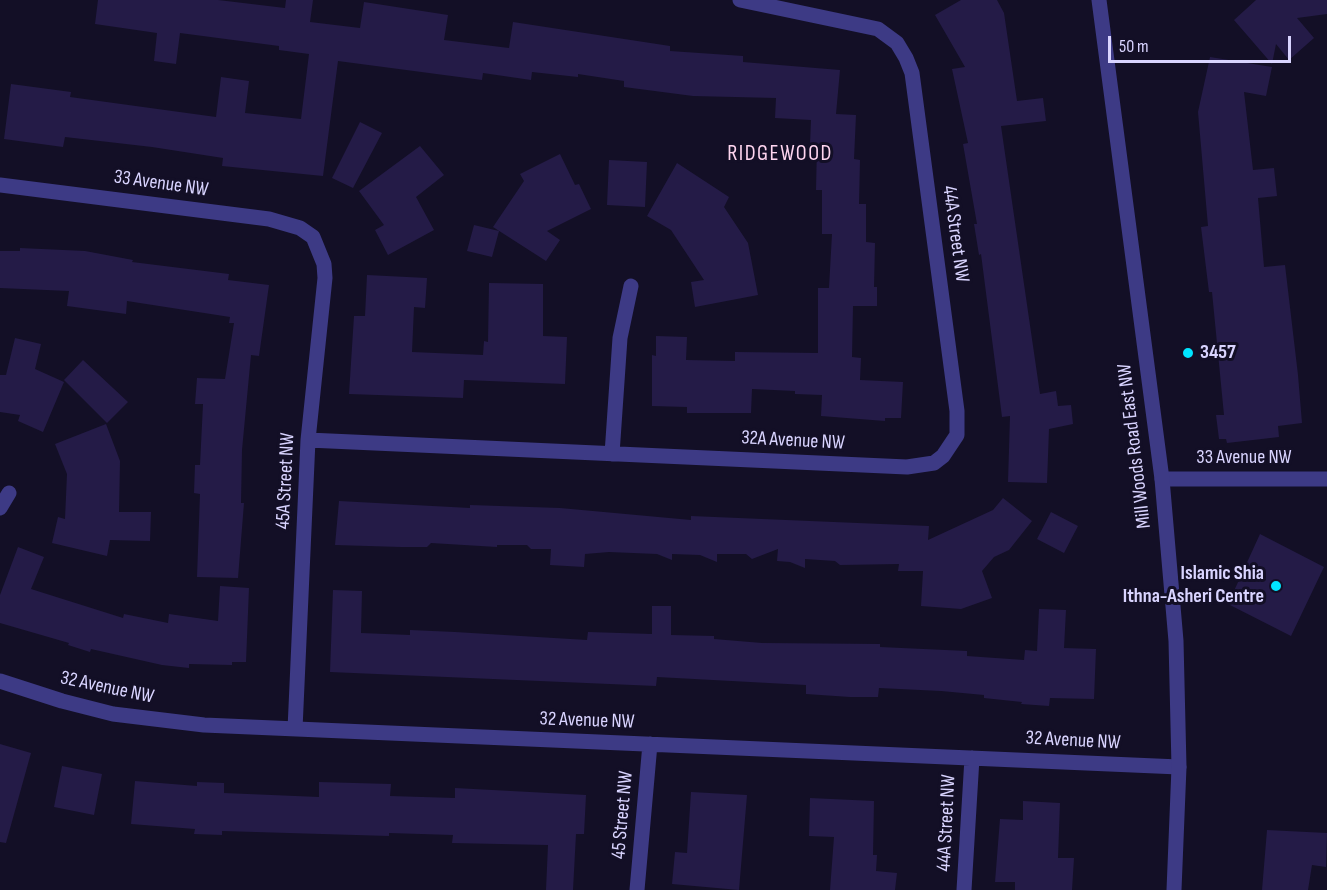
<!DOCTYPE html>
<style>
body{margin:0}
#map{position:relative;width:1327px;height:890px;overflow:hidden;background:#130f26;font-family:"Sofia Sans Condensed",sans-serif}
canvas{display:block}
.scale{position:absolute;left:1108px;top:36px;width:183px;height:27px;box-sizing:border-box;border:3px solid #d9d4ff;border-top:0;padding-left:8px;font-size:18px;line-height:21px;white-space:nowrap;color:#d9d4ff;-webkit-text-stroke:4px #130f26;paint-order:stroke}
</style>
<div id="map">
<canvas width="1327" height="890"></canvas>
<div class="scale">50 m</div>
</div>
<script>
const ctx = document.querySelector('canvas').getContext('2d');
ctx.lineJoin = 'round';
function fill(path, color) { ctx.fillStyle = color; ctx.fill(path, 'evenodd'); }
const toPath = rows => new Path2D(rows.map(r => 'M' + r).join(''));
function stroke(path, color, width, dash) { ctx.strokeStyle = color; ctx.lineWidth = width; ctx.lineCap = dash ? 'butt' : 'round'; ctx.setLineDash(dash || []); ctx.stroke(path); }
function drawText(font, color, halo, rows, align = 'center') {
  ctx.font = font + ' "Sofia Sans Condensed",sans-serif'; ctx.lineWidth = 6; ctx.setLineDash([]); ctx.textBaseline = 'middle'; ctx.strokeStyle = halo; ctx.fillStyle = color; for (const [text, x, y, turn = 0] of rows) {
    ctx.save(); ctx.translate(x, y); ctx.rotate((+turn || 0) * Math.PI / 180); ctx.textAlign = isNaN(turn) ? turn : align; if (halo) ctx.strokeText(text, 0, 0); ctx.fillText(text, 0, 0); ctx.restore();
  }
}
const building = toPath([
 [98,0,218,0,285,8,286,0,313,0,310,22,360,28,364,2,448,15,444,40,509,48,513,22,670,46,670,51,743,56,743,62,840,70,836,114,856,115,854,159,860,160,859,204,866,204,866,242,875,243,874,287,877,287,877,306,853,306,852,357,861,358,860,380,903,382,901,418,885,418,885,421,821,416,822,395,795,394,795,391,752,389,751,413,687,413,687,407,652,406,652,355,656,356,656,336,687,337,686,360,735,361,735,352,818,353,818,288,829,288,832,234,822,234,822,190,816,190,817,145,810,145,811,120,775,118,776,98,693,96,624,87,624,81,578,74,578,77,532,72,531,80,483,73,482,80,338,61,323,176,222,166,223,158,152,147,65,137,63,147,4,139,11,84,71,92,70,97,216,117,221,77,249,81,245,113,301,119,309,54,279,50,279,46,180,33,176,64,154,61,157,33,95,24],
 [961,0,997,0,1004,13,1017,101,1043,98,1046,121,1001,126,1040,394,1056,391,1058,406,1071,405,1073,424,1049,429,1047,483,1008,482,1010,416,1002,417,981,254,979,255,974,224,977,224,963,144,968,143,952,69,965,67,935,15],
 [1256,0,1327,0,1327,14,1297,18,1314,38,1289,60,1276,44,1272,64,1234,20],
 [1210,57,1272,67,1266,96,1244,92,1253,170,1274,168,1277,196,1258,198,1264,267,1285,265,1298,375,1302,423,1278,426,1279,437,1227,443,1226,439,1219,439,1216,415,1224,415,1212,292,1209,292,1201,227,1208,226,1198,112],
 [360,122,382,133,353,188,332,178],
 [420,146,444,175,416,197,434,230,388,255,375,230,384,225,359,191],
 [560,154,575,185,579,184,591,209,547,231,560,240,546,261,493,227,524,181,520,174],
 [609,160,647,162,645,207,607,205],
 [677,163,729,197,724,207,748,243,758,295,695,307,691,282,704,280,671,230,647,216],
 [474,225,499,231,492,257,467,251],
 [20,248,85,251,133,260,132,262,229,274,228,280,269,285,259,356,251,355,242,450,241,503,244,503,238,578,197,577,200,494,194,493,195,465,200,465,203,404,195,404,197,378,225,379,234,323,229,323,230,317,127,301,126,314,67,306,69,291,0,288,0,251,20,251],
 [367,275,427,278,425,308,414,307,412,352,483,355,484,341,488,342,489,283,543,284,543,336,567,337,565,384,464,380,463,398,349,394,354,316,365,316],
 [15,338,41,344,35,369,64,382,43,432,18,421,20,415,0,412,0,375,6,375],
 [83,360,128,402,107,423,64,380],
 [106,424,120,461,119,512,151,512,150,541,110,540,107,556,52,543,58,517,65,519,67,474,55,444],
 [1003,498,1032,521,1009,550,994,557,982,571,992,598,961,609,921,606,923,571,898,571,899,564,840,565,835,561,805,559,805,568,790,562,777,561,778,549,752,559,746,554,717,554,717,562,700,555,672,554,672,560,657,554,609,552,585,554,584,567,550,565,551,549,531,549,527,545,497,545,497,547,431,543,427,547,401,547,335,545,339,501,470,508,470,505,560,508,691,520,691,516,929,526,928,540,993,510],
 [1051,512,1078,526,1064,553,1037,539],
 [1260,534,1324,567,1291,636,1228,604],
 [18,547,44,557,31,589,123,618,124,614,168,623,169,614,218,621,220,586,249,588,246,662,232,662,232,665,189,664,189,668,162,665,91,649,90,652,68,645,69,643,0,623,0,595],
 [333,590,362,591,361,633,410,635,410,630,455,632,587,640,588,632,652,634,652,606,671,606,671,635,714,636,714,639,762,643,880,644,880,647,967,651,967,656,1024,660,1025,650,1037,651,1039,609,1066,610,1064,648,1096,649,1094,699,1050,698,1049,706,1021,704,1022,702,984,698,984,695,941,691,879,688,878,697,850,697,806,694,806,685,657,677,656,686,330,672],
 [0,744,31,753,6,843,0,842],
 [62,766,102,774,94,815,54,807],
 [135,781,197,786,197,782,224,783,224,793,319,797,319,782,391,784,390,796,455,798,455,788,586,795,584,834,576,834,573,890,546,890,548,845,452,843,453,835,389,833,389,836,222,831,222,835,194,834,195,829,131,824],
 [691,792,747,795,739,890,672,884,675,852,687,853],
 [810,798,874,801,873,855,877,855,876,871,897,873,895,890,830,890,834,837,809,836],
 [1023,801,1060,803,1058,858,1074,858,1072,890,1015,890,1015,882,995,882,1000,819,1023,820],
 [1267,830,1327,833,1326,867,1312,865,1308,890,1262,890]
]);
const minor = toPath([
 [0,185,269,219,300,228,313,237,324,264,325,278,308,440,295,729],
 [308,440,907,467,934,463,943,456,957,435,957,411,912,73,906,58,897,43,878,29,740,0],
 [612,454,620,338,631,286],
 [1162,479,1327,479],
 [0,508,9,493],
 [0,681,62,701,113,714,204,725,1179,767],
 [637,890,650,744],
 [964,890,972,758]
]);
const tertiary = toPath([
 [1099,0,1162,479,1176,641,1179,767,1174,890]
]);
const markers = [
 [1188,353,6,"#00e5ff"],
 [1276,586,6,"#00e5ff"]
];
const streetNames = [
 ["33 Avenue NW",161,184,8],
 ["44A Street NW",955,234,82],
 ["32A Avenue NW",793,441,3],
 ["Mill Woods Road East NW",1135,446,-97],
 ["33 Avenue NW",1244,458],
 ["45A Street NW",286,481,-87],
 ["32 Avenue NW",107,688,12],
 ["32 Avenue NW",587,721,2],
 ["32 Avenue NW",1073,741,3],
 ["45 Street NW",623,815,-85],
 ["44A Street NW",947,823,-87]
];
const poiNames = [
 ["3457",1200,353],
 ["Islamic Shia",1264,574,"right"],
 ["Ithna-Asheri Centre",1264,597,"right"]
];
const quarterNames = [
 ["RIDGEWOOD",780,154]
];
fill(building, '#241b47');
stroke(minor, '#3d3a85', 15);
stroke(tertiary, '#3d3a85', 15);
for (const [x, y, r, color] of markers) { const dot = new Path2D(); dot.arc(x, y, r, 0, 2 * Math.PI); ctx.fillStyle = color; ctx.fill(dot); stroke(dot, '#130f26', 2); }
drawText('20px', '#d9d4ff', '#130f26', streetNames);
drawText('bold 20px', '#d9d4ff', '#130f26', poiNames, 'left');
ctx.letterSpacing = '1.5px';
drawText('22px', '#ffd6f0', '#130f26', quarterNames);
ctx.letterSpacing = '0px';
</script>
